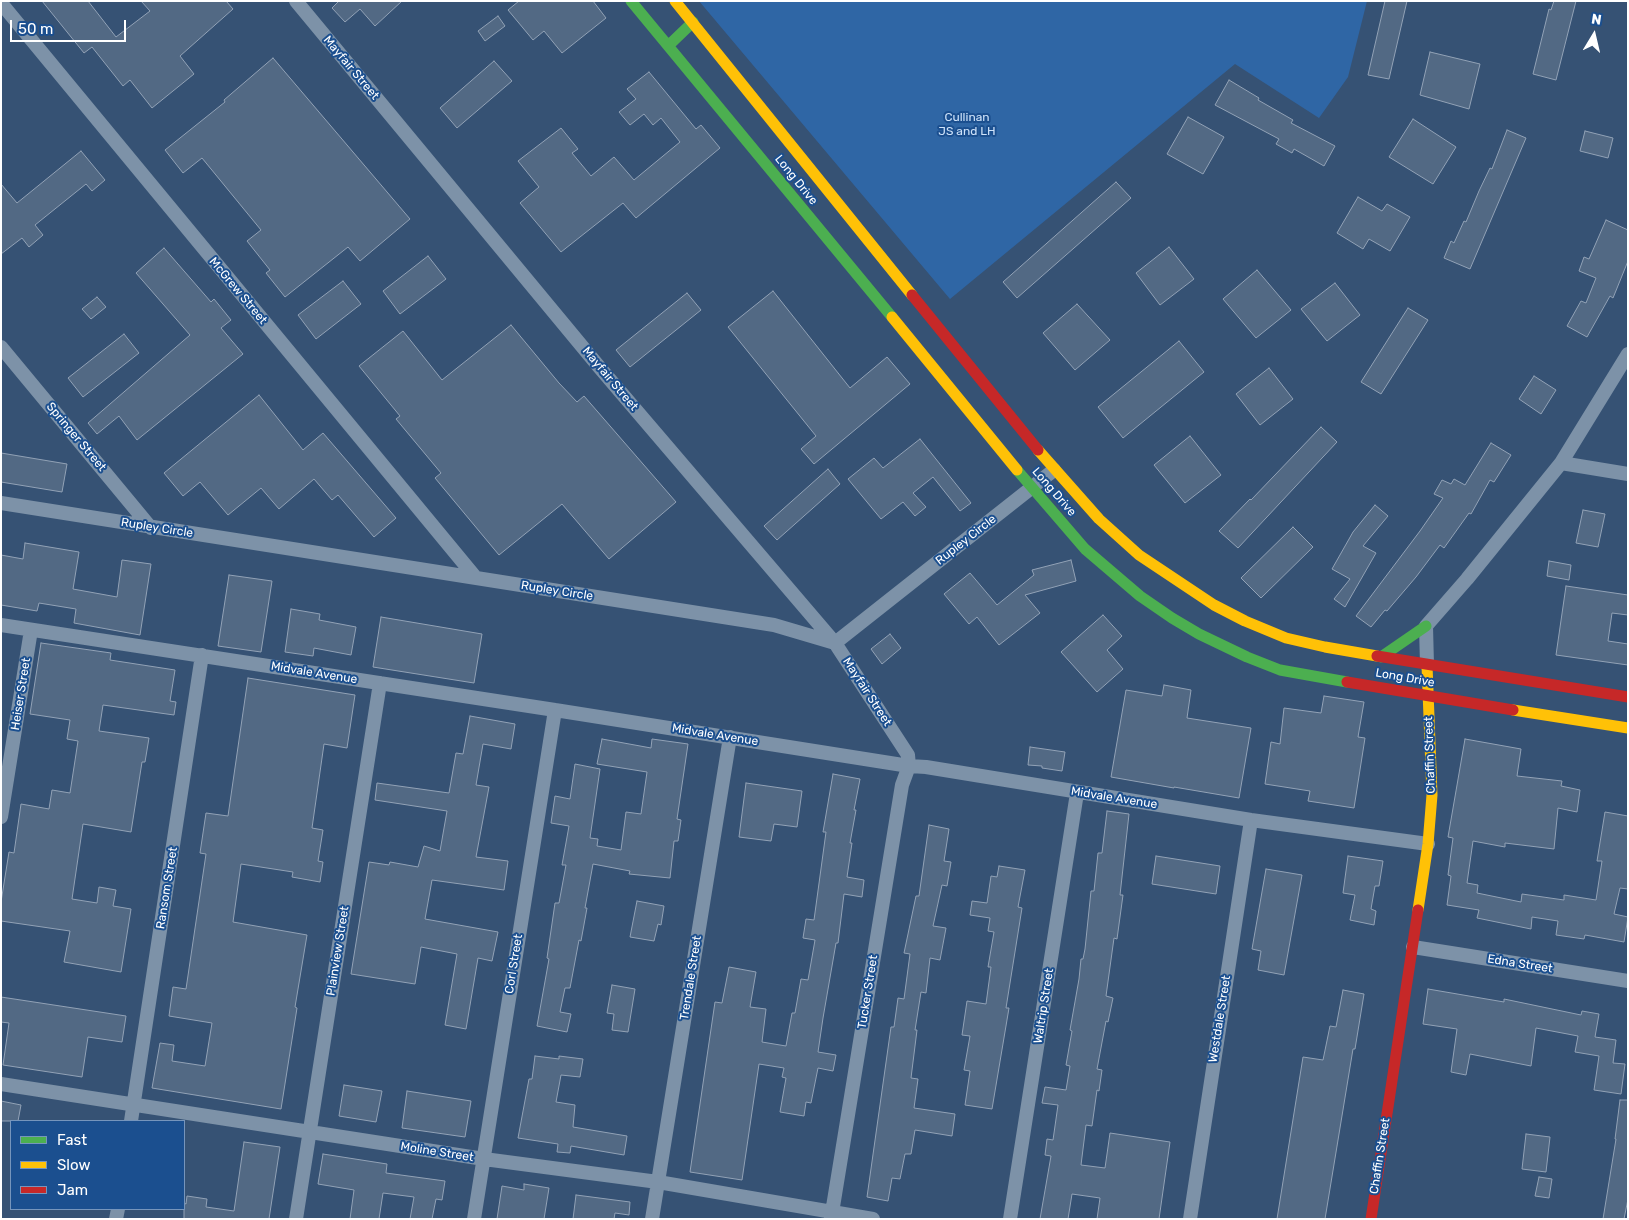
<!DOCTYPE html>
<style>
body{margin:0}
#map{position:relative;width:1629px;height:1220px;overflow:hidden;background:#365274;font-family:Rubik,sans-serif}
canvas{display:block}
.frame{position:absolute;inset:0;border:2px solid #fff;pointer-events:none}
.legend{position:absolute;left:10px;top:1120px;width:175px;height:90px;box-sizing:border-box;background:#1b4f8f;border:1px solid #7695bc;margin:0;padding:6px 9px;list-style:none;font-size:15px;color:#fff}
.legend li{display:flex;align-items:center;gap:10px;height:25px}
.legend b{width:25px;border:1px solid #7695bc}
.north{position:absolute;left:1569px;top:10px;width:50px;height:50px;-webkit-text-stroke:4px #1b4f8f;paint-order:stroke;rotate:9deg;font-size:14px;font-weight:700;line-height:20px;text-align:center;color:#fff}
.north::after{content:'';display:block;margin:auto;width:18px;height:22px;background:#fff;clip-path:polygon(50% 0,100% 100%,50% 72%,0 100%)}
.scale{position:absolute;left:10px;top:20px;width:116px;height:22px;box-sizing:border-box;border:2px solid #fff;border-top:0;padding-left:6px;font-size:15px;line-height:18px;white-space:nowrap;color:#fff;-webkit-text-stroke:4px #1b4f8f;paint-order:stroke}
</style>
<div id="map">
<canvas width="1629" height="1220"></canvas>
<div class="frame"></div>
<ul class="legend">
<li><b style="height:6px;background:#4caf50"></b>Fast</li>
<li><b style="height:6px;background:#ffc107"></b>Slow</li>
<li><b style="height:6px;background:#c62828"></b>Jam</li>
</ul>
<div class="north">N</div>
<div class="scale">50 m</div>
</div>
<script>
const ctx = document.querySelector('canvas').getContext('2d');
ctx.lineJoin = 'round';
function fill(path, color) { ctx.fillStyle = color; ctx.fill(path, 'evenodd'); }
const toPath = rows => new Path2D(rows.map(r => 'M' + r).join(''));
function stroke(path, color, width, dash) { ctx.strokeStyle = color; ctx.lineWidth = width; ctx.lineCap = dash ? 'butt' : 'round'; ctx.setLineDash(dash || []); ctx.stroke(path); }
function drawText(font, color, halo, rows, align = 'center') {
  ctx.font = font + ' Rubik,sans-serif'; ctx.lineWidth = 4; ctx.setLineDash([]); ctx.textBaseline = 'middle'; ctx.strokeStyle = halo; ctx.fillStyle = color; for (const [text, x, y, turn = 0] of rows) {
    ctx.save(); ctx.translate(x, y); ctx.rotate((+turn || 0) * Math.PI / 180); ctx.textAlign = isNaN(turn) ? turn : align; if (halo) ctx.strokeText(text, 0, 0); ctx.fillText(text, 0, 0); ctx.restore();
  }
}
const green = toPath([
 [699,1,1367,1,1348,77,1319,118,1235,64,950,299]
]);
const building = toPath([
 [42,1,88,1,116,37,150,11,141,1,226,1,233,9,180,56,194,74,152,108,130,80,123,86,92,47,84,53,42,1],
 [339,1,402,1,375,26,360,9,345,22,332,8,339,1],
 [519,1,593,1,606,18,562,53,544,31,533,40,508,10,519,1],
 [1385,1,1407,1,1389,79,1368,75,1385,1],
 [1554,1,1576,1,1556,80,1533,74,1549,9,1551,10,1554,1],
 [498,16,505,26,485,41,478,31,498,16],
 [1430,52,1480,64,1469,109,1420,95,1430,52],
 [273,58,410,219,360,261,348,247,285,297,266,273,270,270,247,241,261,230,202,158,183,173,165,150,225,102,224,100,273,58],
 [494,61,512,81,457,128,440,108,494,61],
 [649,72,696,129,701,125,720,148,636,218,623,203,561,252,520,203,539,187,518,161,561,128,578,149,572,153,591,176,614,157,634,180,680,142,661,118,653,125,644,114,630,125,619,112,636,99,627,89,649,72],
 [1229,80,1259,98,1258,100,1293,120,1291,123,1335,146,1324,166,1294,149,1292,153,1276,144,1279,139,1215,105,1229,80],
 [1188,117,1224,137,1203,174,1167,154,1188,117],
 [1413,119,1456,147,1433,184,1389,157,1413,119],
 [1507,130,1526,138,1470,269,1444,258,1451,241,1454,243,1464,221,1466,222,1479,191,1490,168,1492,169,1507,130],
 [1585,131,1613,138,1608,158,1580,151,1585,131],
 [81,151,105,180,92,191,86,184,35,225,43,235,29,247,22,238,1,254,1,184,17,203,81,151],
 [1116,182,1131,198,1017,298,1003,282,1116,182],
 [1358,197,1382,211,1387,204,1410,217,1390,251,1369,239,1363,249,1337,233,1358,197],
 [1606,220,1628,230,1628,261,1613,298,1610,296,1587,337,1567,326,1581,301,1586,303,1596,278,1579,271,1584,257,1589,259,1606,220],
 [1169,247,1194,279,1160,305,1136,273,1169,247],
 [164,248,211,302,214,299,231,320,221,328,243,354,137,440,119,416,97,434,88,423,190,335,136,273,164,248],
 [428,256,446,279,400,314,383,291,428,256],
 [1257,270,1291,310,1256,338,1223,299,1257,270],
 [343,281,361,304,316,339,298,315,343,281],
 [1335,283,1360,315,1327,341,1301,309,1335,283],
 [773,291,850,388,887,357,910,384,814,464,801,449,816,436,728,327,773,291],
 [687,293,701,310,630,367,616,350,687,293],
 [97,297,106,307,91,319,82,309,97,297],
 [1077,304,1110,340,1075,370,1043,333,1077,304],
 [1408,308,1428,320,1381,394,1361,382,1408,308],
 [511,325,559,383,577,402,584,396,676,502,609,559,562,504,499,555,435,478,441,473,396,419,400,416,359,366,403,331,442,380,511,325],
 [124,334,139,353,83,397,68,378,124,334],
 [1179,341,1204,372,1123,438,1098,407,1179,341],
 [1269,368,1293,399,1260,425,1236,394,1269,368],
 [1534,376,1556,390,1541,414,1519,399,1534,376],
 [259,395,303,450,323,433,396,518,374,537,338,495,332,500,314,479,279,509,261,488,228,515,200,482,183,496,164,473,259,395],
 [1321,427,1337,442,1238,548,1219,531,1250,499,1251,500,1321,427],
 [1190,436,1221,475,1185,503,1154,465,1190,436],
 [920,439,971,503,960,511,933,477,913,493,926,507,915,516,903,502,881,519,848,479,874,458,883,468,920,439],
 [1491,443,1511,455,1494,482,1490,480,1471,514,1469,513,1444,548,1440,545,1416,577,1387,611,1385,610,1371,627,1356,616,1420,531,1443,498,1434,494,1442,480,1451,484,1454,479,1465,485,1491,443],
 [1,453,67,464,62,492,1,482,1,453],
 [828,469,840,484,777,540,764,526,828,469],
 [1375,505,1388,516,1363,546,1376,553,1345,607,1334,599,1350,579,1332,569,1353,532,1375,505],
 [1583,510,1605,514,1598,547,1576,543,1583,510],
 [1293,527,1313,547,1261,598,1241,578,1293,527],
 [25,543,79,552,73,589,117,597,122,560,151,564,140,635,74,623,76,609,39,603,37,611,1,605,1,555,23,559,25,543],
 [1071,560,1076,581,1025,595,1040,613,999,645,977,617,969,624,944,594,970,573,997,605,1034,575,1032,570,1071,560],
 [1549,561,1571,565,1569,580,1547,576,1549,561],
 [229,575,272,581,261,652,218,646,229,575],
 [1566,586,1628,595,1628,615,1612,613,1608,641,1628,644,1628,665,1556,655,1566,586],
 [291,609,320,614,319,620,356,627,351,655,314,648,313,656,285,652,291,609],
 [1103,615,1122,636,1107,650,1123,669,1097,692,1061,652,1103,615],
 [381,617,482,634,474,683,373,667,381,617],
 [890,634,901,648,882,664,871,649,890,634],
 [41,643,111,653,110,660,175,670,170,701,176,702,174,715,103,705,99,731,149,738,145,762,142,762,131,832,83,824,72,899,97,903,99,887,116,890,113,906,131,909,121,972,64,962,70,931,1,921,1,902,9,852,14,853,21,804,49,809,52,790,70,793,78,741,67,739,70,720,30,714,41,643],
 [248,678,355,695,347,748,324,744,312,828,323,830,318,861,323,862,320,882,292,877,293,872,241,864,233,922,307,935,295,1007,297,1008,281,1109,152,1088,160,1043,174,1045,172,1061,205,1066,212,1023,169,1016,173,987,186,989,206,854,200,853,206,813,228,816,248,678],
 [1164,685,1191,690,1187,718,1251,728,1239,798,1174,787,1174,788,1111,777,1126,690,1162,696,1164,685],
 [1324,696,1364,702,1358,737,1365,738,1354,808,1308,801,1310,791,1265,784,1271,742,1280,744,1284,708,1321,713,1324,696],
 [470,716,515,724,511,749,483,744,476,785,489,787,476,857,508,861,504,890,432,880,425,919,498,932,492,961,478,958,466,1029,445,1025,457,954,421,947,415,984,351,974,369,862,389,865,390,862,418,867,424,846,440,851,447,811,375,800,377,783,449,793,456,753,463,754,470,716],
 [602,739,651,748,652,739,688,744,677,819,681,820,678,841,674,841,670,878,629,874,630,871,593,864,585,908,587,908,581,941,579,940,570,988,565,988,560,1012,571,1014,567,1032,537,1026,549,959,547,958,555,903,559,903,566,865,562,865,569,826,551,823,555,796,570,799,575,764,600,769,590,838,598,839,597,846,621,850,626,812,641,814,647,772,597,764,602,739],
 [1465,739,1521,749,1517,776,1562,781,1561,786,1580,790,1577,812,1558,808,1554,849,1505,843,1505,847,1473,841,1467,883,1478,885,1477,893,1521,902,1522,894,1564,900,1564,895,1596,900,1602,861,1597,861,1605,812,1628,816,1628,889,1620,888,1614,914,1628,917,1624,942,1585,935,1584,939,1556,935,1558,921,1532,917,1531,929,1477,918,1479,910,1447,905,1451,876,1448,875,1453,838,1448,837,1465,739],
 [1030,747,1065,752,1062,771,1042,768,1042,766,1028,765,1030,747],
 [833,774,860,779,854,810,856,810,850,843,852,843,847,877,864,880,862,897,844,894,838,943,836,943,823,1018,818,1052,836,1055,833,1071,818,1068,811,1103,806,1102,804,1116,780,1112,786,1078,782,1077,784,1068,759,1064,742,1180,690,1172,715,1002,722,1003,729,967,756,972,750,1007,766,1009,762,1042,786,1046,792,1013,795,1013,801,979,808,980,815,940,803,938,806,919,814,920,826,832,823,832,833,774],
 [746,783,802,791,797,827,774,824,771,841,739,837,746,783],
 [1107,811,1129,814,1120,895,1123,895,1117,939,1114,938,1106,996,1113,998,1108,1022,1106,1021,1097,1069,1102,1070,1099,1091,1097,1090,1092,1126,1086,1125,1081,1165,1105,1168,1110,1133,1170,1142,1159,1219,1097,1219,1100,1198,1072,1194,1068,1219,1040,1219,1051,1156,1045,1155,1047,1139,1053,1140,1058,1105,1042,1103,1045,1087,1066,1090,1070,1066,1066,1065,1072,1031,1070,1030,1079,979,1081,959,1083,959,1085,949,1091,891,1094,891,1098,853,1102,853,1107,811],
 [929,825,949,829,944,861,951,862,947,886,942,885,933,926,946,928,940,960,930,958,926,993,921,992,915,1030,917,1030,911,1078,918,1079,914,1108,955,1114,952,1136,915,1130,911,1154,905,1154,900,1179,892,1178,888,1201,867,1197,891,1027,894,1027,898,998,904,999,910,954,904,953,916,896,919,896,929,825],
 [1156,856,1220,866,1216,894,1152,884,1156,856],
 [1348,856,1383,861,1379,886,1375,886,1371,909,1376,911,1374,925,1350,920,1355,895,1343,893,1348,856],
 [999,866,1025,870,1018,907,1022,908,1006,1008,1009,1008,992,1109,965,1105,970,1071,964,1070,970,1036,962,1035,967,1001,986,1004,991,967,988,967,994,932,988,931,990,918,970,915,972,901,987,903,991,876,997,877,999,866],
 [1266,869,1302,875,1284,975,1258,970,1261,951,1252,949,1266,869],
 [637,901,664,906,661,925,658,924,654,941,630,937,637,901],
 [612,985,635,989,628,1032,612,1030,614,1014,607,1013,612,985],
 [1428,989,1504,1002,1504,999,1581,1015,1582,1011,1599,1014,1595,1037,1616,1040,1613,1063,1625,1064,1621,1094,1594,1090,1599,1056,1575,1052,1578,1036,1536,1028,1531,1066,1470,1054,1466,1075,1451,1072,1457,1029,1423,1024,1428,989],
 [1343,990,1364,994,1355,1049,1353,1049,1325,1219,1277,1219,1303,1057,1323,1060,1330,1026,1336,1027,1343,990],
 [1,997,126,1016,122,1042,88,1037,82,1077,3,1065,9,1023,1,1022,1,997],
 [535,1056,559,1059,559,1056,583,1059,580,1077,561,1075,556,1102,575,1105,573,1127,627,1136,624,1155,571,1146,570,1153,557,1152,558,1144,518,1138,529,1079,532,1079,535,1056],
 [344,1085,382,1091,376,1122,339,1116,344,1085],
 [407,1091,471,1101,465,1137,402,1128,407,1091],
 [1620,1100,1628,1100,1628,1199,1624,1219,1603,1219,1616,1139,1615,1139,1620,1100],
 [1,1101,21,1105,18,1121,1,1121,1,1101],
 [1526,1134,1550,1137,1546,1172,1522,1169,1526,1134],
 [244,1142,280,1147,269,1219,184,1219,184,1203,186,1204,187,1196,207,1199,206,1207,234,1211,244,1142],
 [323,1154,387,1164,386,1173,445,1181,442,1200,436,1199,432,1219,410,1219,414,1197,383,1193,379,1219,350,1219,354,1190,318,1184,323,1154],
 [1539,1177,1552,1179,1549,1198,1535,1196,1539,1177],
 [524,1184,549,1188,544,1219,497,1219,502,1186,524,1190,524,1184],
 [576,1195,630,1202,629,1215,615,1213,614,1219,573,1219,576,1195]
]);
const street = toPath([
 [296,1,600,368,835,643,908,755,909,766,902,785,831,1219],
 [1,3,476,578],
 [1,347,151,528],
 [1561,463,1628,474],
 [1,503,774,625,835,643,1054,470],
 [1,625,555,710,909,766,926,767,1251,820,1428,844],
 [1427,665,1426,626,1467,579,1561,463,1628,354],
 [1,817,31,630],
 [1413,947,1628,981],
 [1,1084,484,1159,658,1182,873,1219],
 [131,1121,202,655],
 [116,1219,118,1209],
 [296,1219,380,683],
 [474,1219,555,710],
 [652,1219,730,737],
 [1010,1219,1077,793],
 [1190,1219,1251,820]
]);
const fast = toPath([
 [631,1,892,317],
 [668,46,693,22],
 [1017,470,1085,549,1140,596,1172,618,1199,634,1247,657,1280,670,1347,682],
 [1381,657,1426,626]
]);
const slow = toPath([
 [675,1,912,295],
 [892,317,1017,470],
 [1038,450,1099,519,1139,555,1214,605,1245,621,1286,638,1325,647,1377,656],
 [1513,710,1628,728],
 [1418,910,1428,844,1432,795,1427,665]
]);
const jam = toPath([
 [912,295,1038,450],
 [1377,656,1628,697],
 [1347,682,1513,710],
 [1371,1219,1418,910]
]);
const streetNames = [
 ["Mayfair Street",351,68,50],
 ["Long Drive",796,180,51],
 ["McGrew Street",238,291,50],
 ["Mayfair Street",610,379,50],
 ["Springer Street",76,437,50],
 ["Long Drive",1054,492,49],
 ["Rupley Circle",157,528,9],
 ["Rupley Circle",966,540,-38],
 ["Rupley Circle",557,591,9],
 ["Midvale Avenue",314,673,9],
 ["Long Drive",1405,678,10],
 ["Mayfair Street",867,692,57],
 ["Heiser Street",21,694,-81],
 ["Midvale Avenue",715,735,9],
 ["Chaffin Street",1430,755,-92],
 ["Midvale Avenue",1114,798,9],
 ["Ransom Street",167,888,-81],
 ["Plainview Street",338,951,-81],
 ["Corl Street",514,964,-81],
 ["Edna Street",1520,964,9],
 ["Trendale Street",691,978,-81],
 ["Tucker Street",868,992,-81],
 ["Waltrip Street",1044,1006,-81],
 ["Westdale Street",1220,1019,-81],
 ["Moline Street",437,1152,9],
 ["Chaffin Street",1380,1156,-81]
];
const parkNames = [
 ["Cullinan",967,118],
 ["JS and LH",967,132]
];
fill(green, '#2f66a5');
fill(building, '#526984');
stroke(building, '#92a2b6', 1);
stroke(street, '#7d92a8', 14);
stroke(fast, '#4caf50', 11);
stroke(slow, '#ffc107', 11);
stroke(jam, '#c62828', 11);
drawText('12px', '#fff', '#1b4f8f', streetNames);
drawText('12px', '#cfe3fa', '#1b4f8f', parkNames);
</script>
